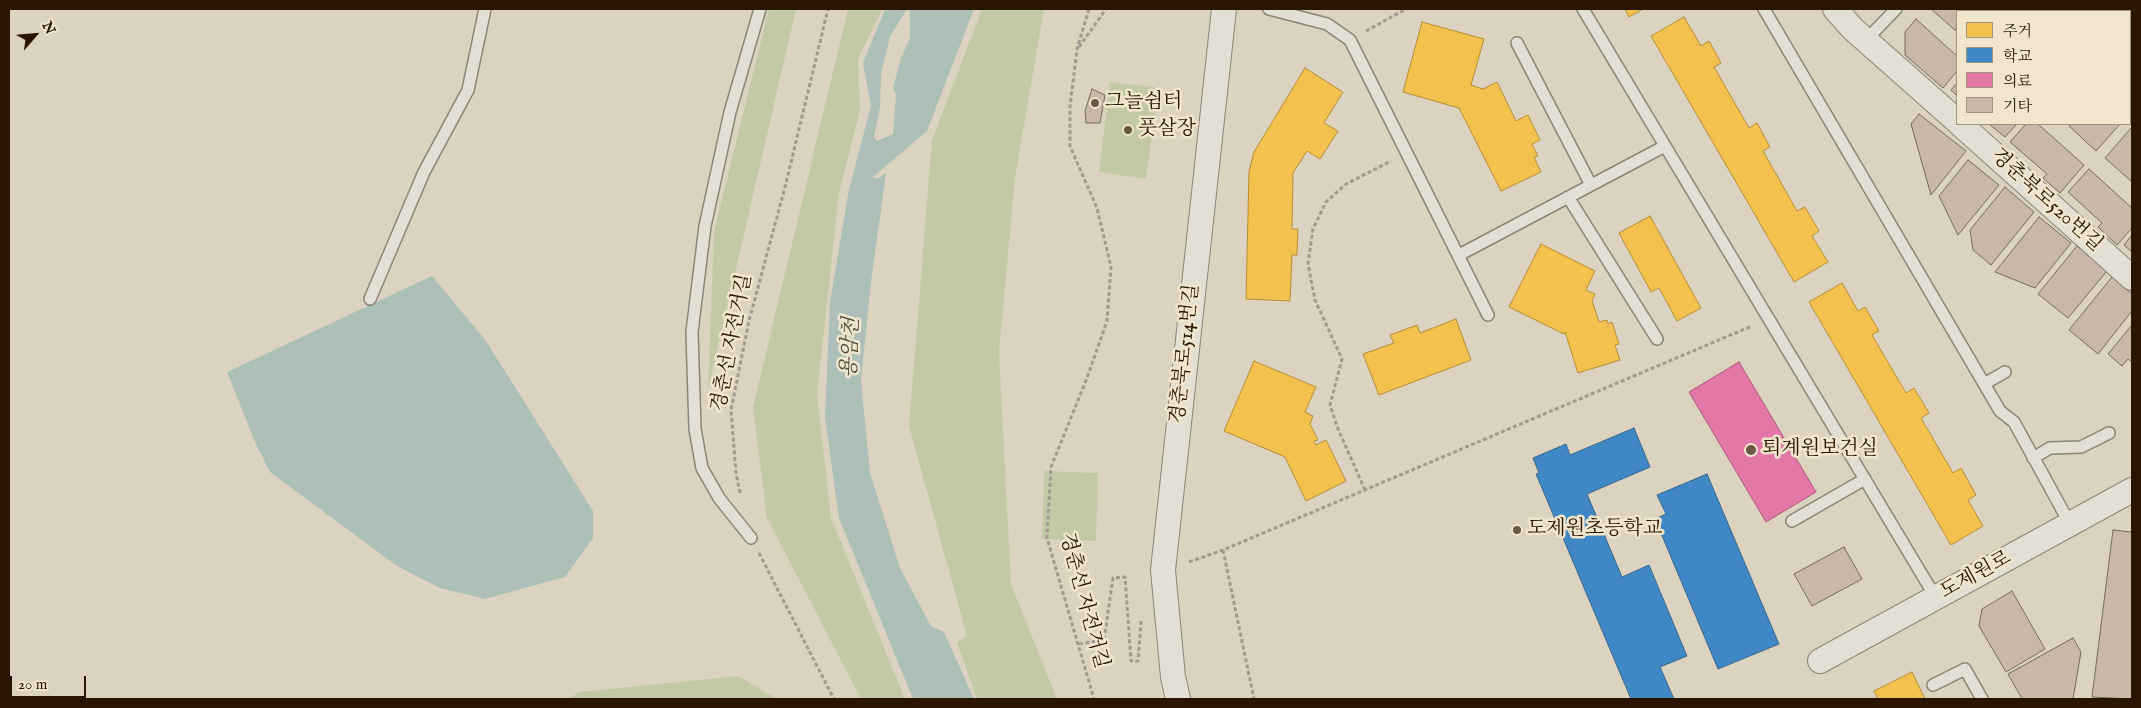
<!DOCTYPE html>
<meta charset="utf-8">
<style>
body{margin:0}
#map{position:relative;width:2141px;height:708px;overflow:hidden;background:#dbd3bf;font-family:"IM FELL English","Noto Serif KR",serif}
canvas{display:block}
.frame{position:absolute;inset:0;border:10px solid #2a1502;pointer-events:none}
.legend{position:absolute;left:1956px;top:10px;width:175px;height:115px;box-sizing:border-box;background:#f0e6cd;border:1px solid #a1927c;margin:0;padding:6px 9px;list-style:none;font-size:15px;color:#2a1502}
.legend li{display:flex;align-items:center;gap:10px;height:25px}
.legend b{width:25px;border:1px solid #a1927c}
.north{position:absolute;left:10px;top:10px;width:50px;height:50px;-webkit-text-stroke:4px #f0e6cd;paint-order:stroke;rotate:63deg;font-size:14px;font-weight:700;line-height:20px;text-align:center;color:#2a1502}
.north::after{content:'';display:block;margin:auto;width:18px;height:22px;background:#2a1502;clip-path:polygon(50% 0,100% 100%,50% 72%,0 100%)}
.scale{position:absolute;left:10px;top:676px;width:76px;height:22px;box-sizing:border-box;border:2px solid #2a1502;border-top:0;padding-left:6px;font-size:15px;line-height:18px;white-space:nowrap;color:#2a1502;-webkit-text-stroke:4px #f0e6cd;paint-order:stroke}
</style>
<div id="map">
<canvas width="2141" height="708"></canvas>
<div class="frame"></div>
<ul class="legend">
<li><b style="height:14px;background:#f2c14e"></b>주거</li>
<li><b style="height:14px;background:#3f88c5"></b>학교</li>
<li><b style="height:14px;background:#e377a8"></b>의료</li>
<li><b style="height:14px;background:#c9b8aa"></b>기타</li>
</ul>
<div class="north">N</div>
<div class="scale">20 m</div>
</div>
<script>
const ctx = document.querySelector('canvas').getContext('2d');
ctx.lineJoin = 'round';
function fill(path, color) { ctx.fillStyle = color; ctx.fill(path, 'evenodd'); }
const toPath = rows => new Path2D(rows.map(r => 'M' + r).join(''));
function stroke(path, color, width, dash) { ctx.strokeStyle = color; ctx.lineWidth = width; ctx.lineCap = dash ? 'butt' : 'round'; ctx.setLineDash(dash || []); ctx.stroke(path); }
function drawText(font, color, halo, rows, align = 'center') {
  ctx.font = font + ' "IM FELL English","Noto Serif KR",serif'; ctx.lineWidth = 5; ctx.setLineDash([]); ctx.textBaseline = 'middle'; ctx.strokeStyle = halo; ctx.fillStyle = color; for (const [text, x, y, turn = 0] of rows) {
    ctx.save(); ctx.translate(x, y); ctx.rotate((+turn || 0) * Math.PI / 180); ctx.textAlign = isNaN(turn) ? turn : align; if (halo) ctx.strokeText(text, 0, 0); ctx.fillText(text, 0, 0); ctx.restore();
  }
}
const green = toPath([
 [769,9,796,9,708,390,714,232],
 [848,9,882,9,858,59,860,111,839,193,817,394,831,518,905,699,861,699,767,518,753,407],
 [982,9,1044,9,1015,178,999,353,1011,584,1057,699,977,699,957,642,967,636,909,426,932,140],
 [1110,82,1158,88,1146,179,1099,172],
 [1044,471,1098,473,1096,541,1042,539],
 [738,676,777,699,568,699,580,692]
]);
const water = toPath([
 [885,9,907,9,890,37,881,74,880,107,874,137,877,141,893,134,896,95,893,88,901,58,910,38,910,9,974,9,927,131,873,177,877,179,886,173,871,282,861,380,870,473,900,568,931,626,944,632,974,699,913,699,839,518,825,418,830,302,849,189,871,106,863,63],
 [432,276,486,341,593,511,593,538,565,577,485,599,440,588,397,566,270,472,255,442,227,372]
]);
const homes = toPath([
 [1625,9,1643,9,1629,17,1625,9],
 [1684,17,1701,46,1709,41,1721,63,1714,67,1749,128,1757,123,1770,147,1763,151,1797,211,1805,207,1819,231,1812,236,1828,262,1794,282,1651,36,1684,17],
 [1422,22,1484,39,1471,85,1483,89,1497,82,1516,121,1528,115,1540,140,1532,144,1538,156,1534,157,1541,172,1501,191,1459,108,1403,92,1422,22],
 [1305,68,1343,92,1324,123,1338,131,1320,159,1307,151,1293,173,1292,229,1298,229,1297,255,1292,255,1290,301,1246,299,1249,171,1254,152,1305,68],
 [1650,216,1701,308,1677,321,1659,288,1651,292,1619,233,1650,216],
 [1541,244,1595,271,1586,290,1595,294,1592,301,1599,322,1607,320,1608,324,1612,322,1619,344,1615,345,1620,360,1578,373,1565,332,1564,334,1509,307,1541,244],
 [1842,283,1858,311,1865,307,1879,331,1872,335,1906,393,1914,388,1929,413,1921,418,1953,473,1961,468,1976,495,1968,500,1983,526,1951,545,1809,302,1842,283],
 [1456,319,1471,360,1379,395,1363,354,1394,343,1390,335,1417,325,1420,333,1456,319],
 [1254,361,1316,387,1305,412,1313,416,1310,424,1318,440,1314,441,1316,445,1326,440,1346,481,1306,501,1285,457,1224,431,1254,361],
 [1912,672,1925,699,1878,699,1874,691,1912,672]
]);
const schools = toPath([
 [1634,428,1650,467,1587,494,1622,577,1649,565,1687,656,1660,667,1674,699,1631,699,1536,474,1539,473,1533,458,1566,444,1570,455,1634,428],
 [1707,474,1779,644,1718,669,1655,519,1666,514,1657,495,1707,474]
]);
const health = toPath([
 [1739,362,1816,492,1766,522,1689,392,1739,362]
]);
const building = toPath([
 [1931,9,1976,9,1974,11,1957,11,1956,31,1931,9],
 [1987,9,2025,9,2027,11,1985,11,1987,9],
 [2050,9,2081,9,2079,11,2053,11,2050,9],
 [2097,9,2132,9,2132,16,2130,19,2130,11,2095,11,2097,9],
 [1916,19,1957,56,1957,71,1943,88,1905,55,1905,32,1916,19],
 [2132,40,2132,76,2130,74,2130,43,2132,40],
 [1957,83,1957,96,1951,90,1957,83],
 [1092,89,1105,95,1100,123,1086,123,1085,111,1092,89],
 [1919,114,1966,151,1931,195,1911,124,1919,114],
 [1989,124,2017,124,2005,137,1989,124],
 [2026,124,2038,124,2084,165,2060,193,2043,178,2047,174,2010,142,2026,124],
 [2072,124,2120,124,2096,151,2069,126,2072,124],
 [2132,127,2132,180,2131,181,2105,158,2132,127],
 [1968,160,1999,185,1958,235,1939,196,1968,160],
 [2089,169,2132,208,2132,228,2117,245,2098,227,2102,223,2068,192,2089,169],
 [2005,187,2034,212,1991,265,1973,250,1970,230,2005,187],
 [2039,217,2071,243,2035,288,1995,272,2039,217],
 [2132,235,2132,252,2124,245,2132,235],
 [2077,246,2107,271,2068,318,2038,294,2077,246],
 [2112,277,2132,294,2132,311,2098,354,2069,330,2112,277],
 [2132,325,2132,362,2128,359,2122,366,2108,354,2132,325],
 [2113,530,2132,532,2132,699,2092,697,2113,530],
 [1844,547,1862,579,1812,606,1794,574,1844,547],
 [2012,591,2045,649,2006,672,1979,626,1982,609,2012,591],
 [2073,638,2081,652,2073,699,2022,699,2008,674,2073,638]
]);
const path = toPath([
 [1089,9,1077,49,1070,107,1070,146,1097,208,1111,267,1107,321,1087,378,1051,467,1047,538,1094,699],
 [1366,31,1406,9],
 [1079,47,1106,9],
 [1365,490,1338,429,1330,405,1342,359,1315,300,1308,264,1313,229,1326,202,1346,184,1391,161],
 [740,493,736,473,731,410,749,321,785,187,828,9],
 [1223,550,1254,699],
 [759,553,834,699],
 [1189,562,1223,550,1752,326],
 [1079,644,1104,640,1113,578,1125,577,1131,661,1138,661,1141,621]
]);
const service = toPath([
 [1269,9,1327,24,1350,40,1488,315],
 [1583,9,1936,598],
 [1764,9,2000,411,2014,422,2070,524],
 [1866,40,1896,9],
 [1517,43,1591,185],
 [1568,197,1657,339],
 [1459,255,1665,146],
 [370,299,424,172,468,90,485,9],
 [1984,384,2005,372],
 [2033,458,2050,448,2081,447,2109,433],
 [1792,521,1865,479],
 [751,538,719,498,702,468,695,429,692,332,705,226,730,112,760,9],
 [1933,685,1965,669,1982,699]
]);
const minor = toPath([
 [1835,9,1853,29,1957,121],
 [1960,124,2132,278],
 [1820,661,2132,490],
 [1178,699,1173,677,1163,570,1224,9]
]);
const markers = [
 [1095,103,5,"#685844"],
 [1128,130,5,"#685844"],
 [1751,450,6,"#685844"],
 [1517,530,5,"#685844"]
];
const poiNames = [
 ["그늘쉼터",1105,103],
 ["풋살장",1138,130],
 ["퇴계원보건실",1762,450],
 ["도제원초등학교",1527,530]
];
const streetNames = [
 ["경춘북로520번길",2046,201,42],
 ["경춘선 자전거길",733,343,-79],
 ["경춘북로514번길",1186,354,-84],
 ["도제원로",1976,576,-29],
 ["경춘선 자전거길",1083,601,75]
];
const waterNames = [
 ["용암천",852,348,-87]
];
fill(green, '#c4c9a5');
fill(water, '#adc0b8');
fill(homes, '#f2c14e');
stroke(homes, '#b68d37', 1);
fill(schools, '#3f88c5');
stroke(schools, '#39668a', 1);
fill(health, '#e377a8');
stroke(health, '#ac5a76', 1);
fill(building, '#c9b8aa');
stroke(building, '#726b5e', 1);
stroke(service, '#8c8577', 14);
stroke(minor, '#8c8577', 26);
stroke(path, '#a09a90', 3, [4, 2.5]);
stroke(service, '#e4dfd4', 11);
stroke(minor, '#e4dfd4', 24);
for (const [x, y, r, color] of markers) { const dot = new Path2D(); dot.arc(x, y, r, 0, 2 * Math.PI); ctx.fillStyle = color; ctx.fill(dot); stroke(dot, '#f0e6cd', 2); }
drawText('20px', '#2a1502', '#f0e6cd', poiNames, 'left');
drawText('20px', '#2a1502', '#f0e6cd', streetNames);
drawText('italic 21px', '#514e41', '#f0e6cd', waterNames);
</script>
